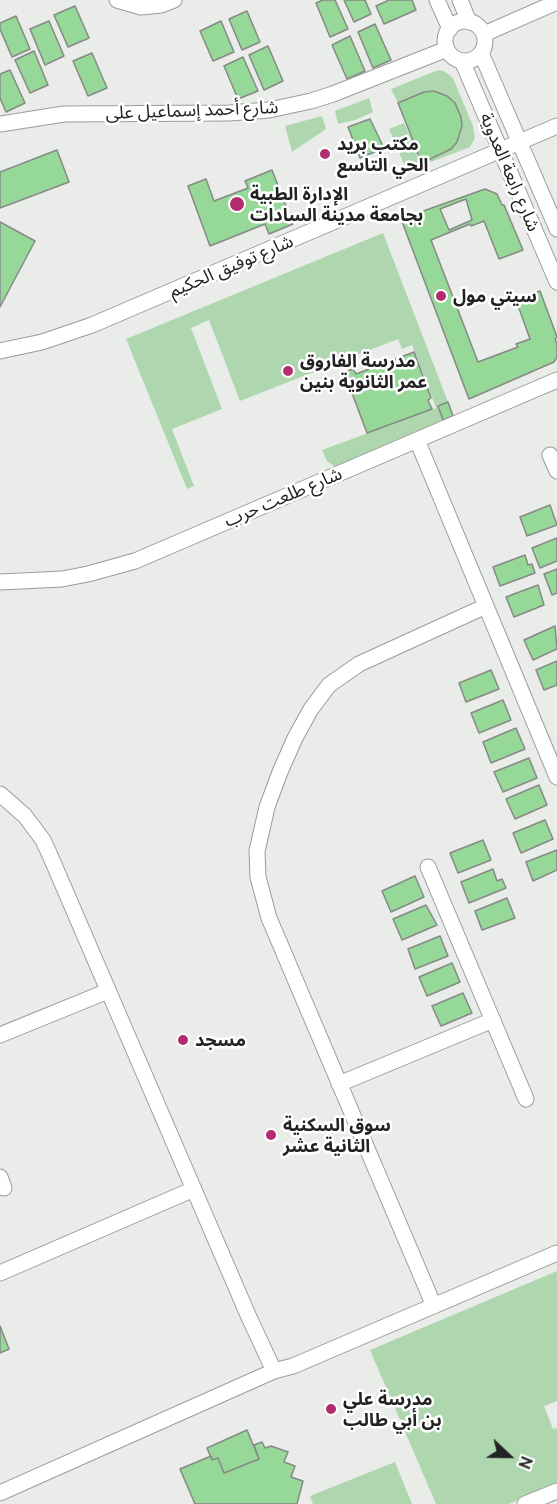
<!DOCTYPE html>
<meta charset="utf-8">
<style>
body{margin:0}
#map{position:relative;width:557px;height:1504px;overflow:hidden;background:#e9ece9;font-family:Ubuntu,sans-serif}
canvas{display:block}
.north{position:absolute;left:479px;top:1426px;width:60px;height:60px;-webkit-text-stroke:4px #fff;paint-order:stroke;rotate:112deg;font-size:16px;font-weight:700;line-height:24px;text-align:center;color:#212221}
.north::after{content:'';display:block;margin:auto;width:21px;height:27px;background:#212221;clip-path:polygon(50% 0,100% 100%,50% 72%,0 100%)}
</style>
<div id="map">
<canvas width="557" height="1504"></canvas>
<div class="north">N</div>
</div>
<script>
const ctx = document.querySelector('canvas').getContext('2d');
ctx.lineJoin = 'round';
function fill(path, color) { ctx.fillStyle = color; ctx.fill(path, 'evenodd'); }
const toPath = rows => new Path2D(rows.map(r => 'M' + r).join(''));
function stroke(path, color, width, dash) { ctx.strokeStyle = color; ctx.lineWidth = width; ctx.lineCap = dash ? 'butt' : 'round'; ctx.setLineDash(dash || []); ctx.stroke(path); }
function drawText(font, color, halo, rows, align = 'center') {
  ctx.font = font + ' Ubuntu,"Noto Sans Arabic",sans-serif'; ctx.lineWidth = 5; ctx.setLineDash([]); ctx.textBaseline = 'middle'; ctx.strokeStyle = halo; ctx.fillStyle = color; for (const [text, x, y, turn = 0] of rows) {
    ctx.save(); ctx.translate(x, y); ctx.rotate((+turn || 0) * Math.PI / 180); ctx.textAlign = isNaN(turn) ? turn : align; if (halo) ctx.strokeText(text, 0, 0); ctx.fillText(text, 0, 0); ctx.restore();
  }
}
const green = toPath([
 [438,70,444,71,453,78,473,126,475,138,470,147,407,171,389,129,404,123,422,163,451,149,460,135,462,126,461,117,455,103,447,96,434,91,424,92,398,103,391,89],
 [369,98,373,112,355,120,338,124,335,111],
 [322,116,326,129,292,152,285,126],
 [383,233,448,402,438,406,443,420,335,467,327,461,322,450,436,408,412,345,402,349,398,339,240,401,209,320,191,328,222,409,172,429,194,486,187,489,126,339],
 [557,1271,557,1401,544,1406,553,1429,557,1428,557,1483,509,1504,436,1504,370,1350],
 [395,1462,412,1504,313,1504,310,1496]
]);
const building = toPath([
 [323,0,335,0,348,29,330,37,316,3,323,0],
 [344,0,365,0,371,14,354,22,344,0],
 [389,0,412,0,416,10,384,24,376,6,389,0],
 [75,6,89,38,68,47,54,15,75,6],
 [247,11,260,42,242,50,229,19,247,11],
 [16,16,30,49,12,57,0,29,0,23,16,16],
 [49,21,64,56,45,65,30,29,49,21],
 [221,21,234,52,213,61,200,31,221,21],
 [375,24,391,60,373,68,358,32,375,24],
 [350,36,365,71,347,79,332,45,350,36],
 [268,46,283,81,264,90,249,55,268,46],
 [34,51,48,85,30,93,15,60,34,51],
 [92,53,107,88,88,96,73,61,92,53],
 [243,57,258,91,238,99,224,66,243,57],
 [10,70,25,103,6,112,0,98,0,74,10,70],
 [434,91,447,96,455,103,461,117,462,126,457,142,451,149,422,163,398,103,424,92,434,91],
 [370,119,384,148,360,158,348,127,370,119],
 [57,150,69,182,0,208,0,172,57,150],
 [272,170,293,224,269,234,265,224,210,246,188,186,206,179,214,201,248,188,245,181,272,170],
 [485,189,497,194,502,205,504,205,523,250,499,259,484,221,471,226,470,224,431,240,478,362,518,347,516,344,530,339,516,300,540,291,557,337,555,339,557,344,557,357,554,362,469,399,401,219,485,189],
 [466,199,472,220,449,230,440,209,466,199],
 [0,222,35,241,0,307,0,222],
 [414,352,431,398,428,400,432,409,367,433,344,372,353,369,356,374,414,352],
 [448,402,453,416,443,420,438,406,448,402],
 [550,505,557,525,527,536,520,517,550,505],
 [557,538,557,561,540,568,532,548,557,538],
 [525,555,528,565,532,564,535,573,500,586,493,567,525,555],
 [557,569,557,593,552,595,544,574,557,569],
 [538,585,544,605,514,617,506,597,538,585],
 [555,626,557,649,533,660,524,640,555,626],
 [557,661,557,685,544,690,536,670,557,661],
 [491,670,499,689,466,702,459,683,491,670],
 [503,700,511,720,479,733,471,713,503,700],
 [516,728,525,749,491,763,483,742,516,728],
 [529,758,537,778,503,792,494,772,529,758],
 [539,785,547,805,515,819,506,799,539,785],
 [545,820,553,839,521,853,513,833,545,820],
 [483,840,491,860,458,873,450,853,483,840],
 [557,850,557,870,533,881,526,862,557,850],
 [493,869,497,881,502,879,506,888,469,903,461,882,493,869],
 [415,876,424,897,391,912,382,891,415,876],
 [507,898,515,918,482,930,475,911,507,898],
 [426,905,437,925,402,940,393,919,426,905],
 [440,936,448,956,415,969,408,949,440,936],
 [452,963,460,982,427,996,419,977,452,963],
 [463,993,472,1013,441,1026,432,1006,463,993],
 [0,1326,9,1349,0,1353,0,1326],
 [247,1430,259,1459,224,1473,218,1458,212,1460,207,1448,247,1430],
 [262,1442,265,1448,271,1446,288,1452,284,1462,295,1466,291,1477,303,1481,297,1504,195,1504,180,1469,211,1456,212,1460,218,1458,224,1473,259,1459,254,1445,262,1442]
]);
const minor = toPath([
 [117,0,141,7,161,5,174,0],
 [437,0,450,29],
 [460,0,469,22],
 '445 41a20 20 0 1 1 40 0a20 20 0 1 1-40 0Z',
 [484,34,557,2],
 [481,53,557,229],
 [462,61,557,282],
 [0,124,64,114,229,113,269,110,311,101,333,94,447,49],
 [0,351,42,342,92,325,557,126],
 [417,440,557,777],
 [550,455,557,471],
 [0,582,62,579,88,574,135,561,557,380],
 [0,794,25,816,43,840,49,853,248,1315,274,1371,293,1366,557,1253],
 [428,867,526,1099],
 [0,1035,108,991],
 [339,1084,493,1020],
 [0,1177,4,1188],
 [0,1273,194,1189],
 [434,1306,269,918,258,877,257,851,267,807,280,772,295,738,311,709,329,685,359,664,486,606],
 [0,1493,274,1371],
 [525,1504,557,1491]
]);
const markers = [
 [325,154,6,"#b32c6f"],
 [237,204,8,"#b32c6f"],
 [441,296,6,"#b32c6f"],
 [288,371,6,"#b32c6f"],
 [183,1040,6,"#b32c6f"],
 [271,1135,6,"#b32c6f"],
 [331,1409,6,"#b32c6f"]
];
const streetNames = [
 ["شارع أحمد إسماعيل على",192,110,-2],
 ["شارع رابعة العدوية",510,172,67],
 ["شارع توفيق الحكيم",231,266,-23],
 ["شارع طلعت حرب",283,497,-23]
];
const poiNames = [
 ["مكتب بريد",337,144],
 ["الحي التاسع",337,165],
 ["الإدارة الطبية",250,194],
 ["بجامعة مدينة السادات",250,215],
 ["سيتي مول",453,296],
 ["مدرسة الفاروق",300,361],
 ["عمر الثانوية بنين",300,382],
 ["مسجد",195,1040],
 ["سوق السكنية",283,1125],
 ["الثانية عشر",283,1146],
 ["مدرسة علي",343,1399],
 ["بن أبي طالب",343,1420]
];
fill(green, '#afd7af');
fill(building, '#96d898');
stroke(building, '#868986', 1.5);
stroke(minor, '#999c99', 17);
stroke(minor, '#fff', 15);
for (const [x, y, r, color] of markers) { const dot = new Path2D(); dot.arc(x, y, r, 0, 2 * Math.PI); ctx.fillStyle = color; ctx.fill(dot); stroke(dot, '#fff', 2); }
drawText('18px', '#212221', '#fff', streetNames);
drawText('bold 18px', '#212221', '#fff', poiNames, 'left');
</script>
